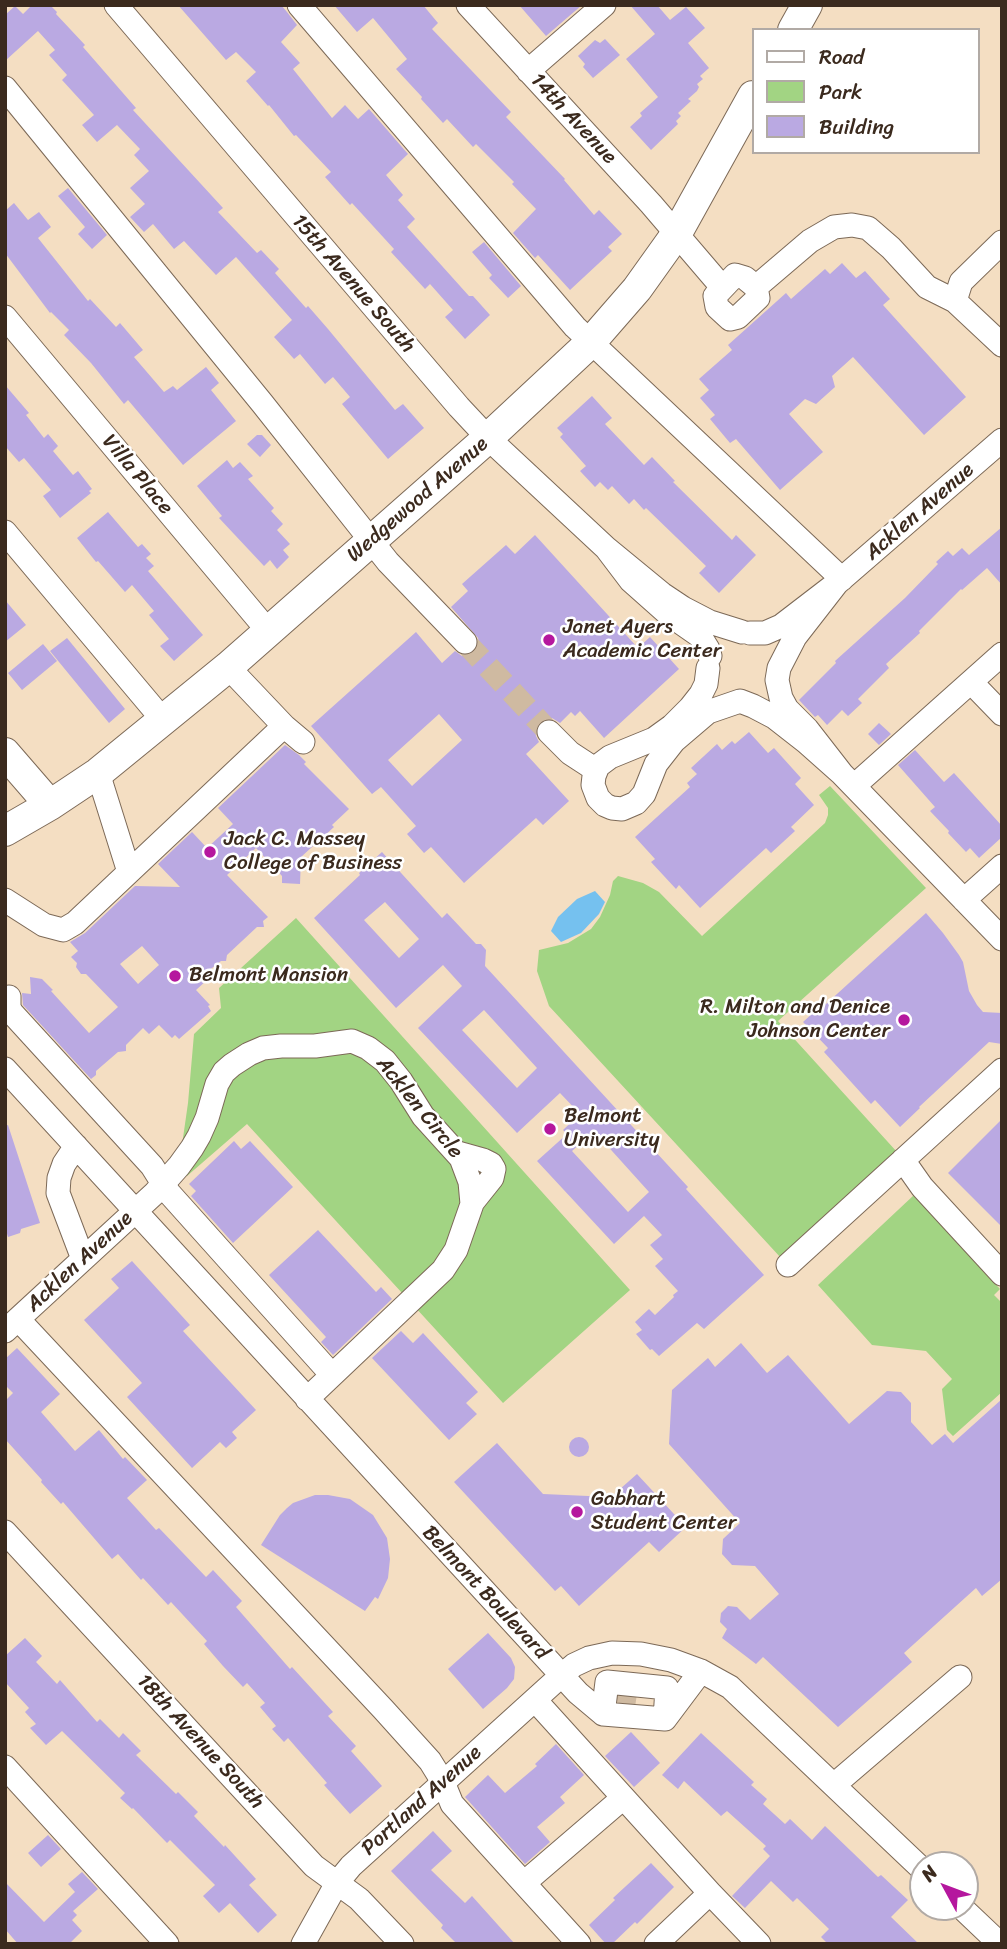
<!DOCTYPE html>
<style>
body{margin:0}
#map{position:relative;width:1007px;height:1949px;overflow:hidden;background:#f4dec2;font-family:Sriracha,sans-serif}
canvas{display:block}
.frame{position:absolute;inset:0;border:7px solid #3b2a1e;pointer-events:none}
.legend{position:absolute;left:752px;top:28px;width:228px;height:126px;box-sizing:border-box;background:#fff;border:2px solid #b1aaa5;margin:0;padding:9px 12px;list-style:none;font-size:21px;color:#3b2a1e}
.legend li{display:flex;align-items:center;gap:14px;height:35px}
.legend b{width:35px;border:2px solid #b1aaa5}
.north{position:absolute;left:909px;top:1851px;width:70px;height:70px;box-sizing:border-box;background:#fff;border:2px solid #b1aaa5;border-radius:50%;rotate:311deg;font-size:19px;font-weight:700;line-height:28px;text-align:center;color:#3b2a1e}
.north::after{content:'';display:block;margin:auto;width:24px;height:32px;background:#b5179e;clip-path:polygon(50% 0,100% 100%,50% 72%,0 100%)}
</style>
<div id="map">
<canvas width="1007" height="1949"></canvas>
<div class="frame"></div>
<ul class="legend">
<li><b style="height:9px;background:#fff"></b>Road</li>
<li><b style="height:19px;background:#a2d483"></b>Park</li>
<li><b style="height:19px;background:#baa9e2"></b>Building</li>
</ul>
<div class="north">N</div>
</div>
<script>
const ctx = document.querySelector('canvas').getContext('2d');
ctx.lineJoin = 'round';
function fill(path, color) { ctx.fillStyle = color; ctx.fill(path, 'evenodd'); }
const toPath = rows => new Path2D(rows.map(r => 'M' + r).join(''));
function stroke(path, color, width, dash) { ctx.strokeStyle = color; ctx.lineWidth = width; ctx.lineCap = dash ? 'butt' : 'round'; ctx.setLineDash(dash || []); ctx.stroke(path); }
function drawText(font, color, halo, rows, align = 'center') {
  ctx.font = font + ' Sriracha,sans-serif'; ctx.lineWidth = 5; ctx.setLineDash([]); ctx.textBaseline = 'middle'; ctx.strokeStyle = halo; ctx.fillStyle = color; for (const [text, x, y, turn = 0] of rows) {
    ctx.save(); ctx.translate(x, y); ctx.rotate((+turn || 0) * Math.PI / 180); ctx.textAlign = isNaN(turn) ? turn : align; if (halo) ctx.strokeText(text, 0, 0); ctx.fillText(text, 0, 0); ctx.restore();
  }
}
const green = toPath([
 [830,786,926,888,778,1021,897,1152,781,1258,549,1006,537,971,539,950,568,943,591,929,600,917,610,895,613,881,618,876,643,883,659,892,702,936,825,823,828,815,828,808,819,795],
 [296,918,630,1290,503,1403,247,1124,187,1176,179,1166,188,1103,194,1034,221,1008,219,988],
 [914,1195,1000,1289,994,1295,1002,1303,1002,1392,953,1436,947,1430,942,1389,952,1379,926,1351,872,1345,818,1285]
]);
const water = toPath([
 [595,891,605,902,599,914,581,933,561,942,551,931,558,917,577,899]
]);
const building = toPath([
 [32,5,50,5,57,12,56,14,85,45,83,47,136,108,133,110,223,208,218,212,257,253,261,250,279,269,275,273,306,308,308,306,328,329,395,410,403,404,424,428,388,459,342,404,350,397,333,377,325,384,300,354,294,359,274,337,292,320,236,257,216,275,184,241,174,249,153,224,144,232,130,217,145,204,130,188,149,171,134,155,140,149,117,125,97,142,82,125,94,115,62,80,67,75,49,55,55,50,38,31,5,61,5,15,15,6,23,14],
 [178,5,281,5,287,12,297,25,281,42,300,63,293,69,332,118,345,105,358,119,369,109,408,154,386,175,403,195,398,200,415,219,407,227,469,296,473,296,490,315,465,339,445,317,453,310,430,284,425,289,402,264,391,252,394,249,352,203,350,205,325,177,331,172,296,135,294,136,269,105,268,106,246,81,256,72,236,52,226,60],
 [334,5,423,5,438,23,432,29,511,112,506,117,565,179,564,180,594,215,599,210,622,234,608,247,612,251,570,290,538,255,535,258,513,233,536,209,512,184,514,182,476,144,473,147,447,119,443,123,421,99,422,97,396,69,407,59,373,18,357,32],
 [519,5,582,5,546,36],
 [630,5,657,5,670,20,686,7,705,28,688,43,709,68,700,76,703,79,697,84,699,87,697,91,688,99,691,101,678,113,681,116,676,121,678,124,651,150,630,127,642,116,640,113,658,97,626,59,655,34],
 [605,39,620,55,593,78,583,67,585,64,578,56,595,40,600,43],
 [68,188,107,235,92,249,78,234,85,227,58,196],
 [14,203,28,220,39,212,51,227,38,238,88,301,90,299,116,327,120,323,143,350,134,357,164,392,173,386,177,390,206,367,219,383,211,390,236,421,183,465,128,400,124,404,91,363,64,335,69,330,51,312,50,313,5,253,5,211],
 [484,242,521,286,508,298,489,278,492,275,472,252],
 [842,263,856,278,865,271,890,299,883,305,966,397,924,435,853,357,832,376,835,387,816,404,805,399,789,414,823,452,780,490,736,439,730,443,710,419,715,415,700,398,709,390,699,379,732,350,728,345,786,293,791,299,825,269,830,274],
 [5,385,29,413,26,415,44,438,48,434,58,446,53,451,73,475,78,471,92,489,89,491,91,493,60,518,43,496,51,490,24,458,19,462,5,446],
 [592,396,612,418,605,424,644,465,652,457,675,481,673,482,732,540,736,535,756,555,719,593,699,573,706,566,646,508,644,510,634,499,629,504,612,486,608,490,600,482,595,487,580,471,586,466,560,437,563,434,557,428],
 [257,435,262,435,271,445,260,457,247,444],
 [227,460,233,468,240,462,253,476,248,479,274,508,271,511,283,524,277,530,290,544,283,550,289,557,277,569,270,560,264,566,219,518,222,516,197,486],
 [108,512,138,547,142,544,151,554,146,558,154,566,148,571,203,635,174,661,160,646,169,639,149,615,154,611,132,585,125,592,98,561,96,562,77,538],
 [1002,527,1002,585,987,568,962,590,961,589,919,631,920,633,886,664,889,668,858,699,862,703,848,716,842,710,827,725,818,715,815,717,799,700,836,663,835,661,905,598,938,564,936,562,948,551,953,556,962,548,969,555],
 [535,535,638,648,650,637,679,669,604,738,580,711,575,716,571,712,560,723,552,718,545,719,540,722,535,729,536,736,539,742,526,754,569,801,543,825,536,818,464,883,431,847,424,853,407,834,416,826,381,787,372,794,311,726,416,632,442,663,455,651,462,656,468,656,474,652,479,645,478,638,451,607,468,591,462,584,506,545,515,554],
 [439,714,462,740,412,786,388,760],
 [5,600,26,625,5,642],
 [67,638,125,709,109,723,50,651],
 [43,644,57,661,22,690,8,673],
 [879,723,891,734,879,745,868,734],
 [749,732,768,753,774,748,801,778,795,784,814,805,791,827,795,831,771,853,766,848,700,908,679,885,676,889,651,862,655,859,635,837,690,787,687,783,697,774,691,768,717,744,722,750,732,741,735,744],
 [285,745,299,755,306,762,304,764,349,809,332,825,334,827,301,857,300,884,282,883,282,876,256,848,227,875,268,917,263,921,264,927,257,927,227,955,226,961,221,961,203,975,207,980,196,990,210,1005,208,1006,211,1011,179,1039,175,1035,172,1038,159,1025,149,1034,143,1028,126,1045,126,1051,118,1052,96,1071,96,1075,91,1079,23,1005,22,993,31,994,30,977,42,979,53,990,51,991,89,1033,118,1007,86,974,81,974,76,967,77,963,71,957,78,951,70,942,85,933,135,886,180,887,158,864,192,832,207,848,233,824,218,808],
 [142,946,159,965,138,984,120,964],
 [915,750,944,782,954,773,1002,826,1002,837,979,858,970,848,966,852,948,833,949,831,930,811,935,807,898,765],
 [382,852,442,918,447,913,476,944,481,944,486,950,485,966,688,1187,686,1189,764,1275,704,1329,697,1323,659,1356,652,1349,650,1350,636,1334,642,1330,635,1322,649,1309,655,1315,674,1297,673,1295,678,1291,655,1266,663,1259,650,1245,662,1235,644,1216,614,1244,537,1161,567,1134,563,1130,580,1114,560,1093,517,1133,418,1028,462,986,443,965,396,1008,314,918,360,875,359,873],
 [385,902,419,939,399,958,364,920],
 [484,1010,537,1068,517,1088,462,1030],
 [594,1131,649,1192,628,1212,572,1151],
 [926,913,943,933,959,955,963,962,969,991,977,1005,983,1012,1002,1013,1002,1044,989,1042,919,1107,920,1108,900,1127,875,1100,871,1104,824,1052,828,1048,803,1022,825,1002,826,1004],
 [1002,1119,1002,1227,948,1173],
 [8,1125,40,1223,21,1229,20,1233,8,1237,5,1227,5,1126],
 [234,1141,241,1149,250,1141,293,1187,233,1243,191,1196,196,1191,189,1184],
 [318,1230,376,1292,381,1287,392,1299,333,1355,321,1342,326,1337,269,1275],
 [132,1261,190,1325,183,1331,256,1410,232,1432,237,1438,226,1448,220,1442,192,1468,127,1397,142,1383,84,1320,119,1288,111,1279],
 [401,1331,413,1343,423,1333,478,1392,466,1403,477,1414,449,1440,372,1358],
 [741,1343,767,1373,788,1355,849,1424,887,1391,901,1392,911,1403,911,1422,932,1445,945,1434,953,1443,1002,1399,1002,1579,982,1596,976,1588,904,1653,912,1662,838,1727,763,1657,756,1664,722,1638,727,1629,720,1622,721,1613,728,1606,737,1607,750,1620,779,1594,755,1566,732,1565,722,1554,723,1539,740,1523,669,1444,672,1390,708,1358,715,1367],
 [17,1348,60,1394,41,1412,75,1451,99,1430,123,1459,125,1457,147,1480,127,1498,156,1530,159,1528,206,1577,213,1570,242,1601,236,1607,290,1669,292,1667,333,1712,328,1716,356,1746,351,1751,382,1786,350,1814,324,1785,327,1783,288,1738,284,1742,272,1729,276,1726,260,1707,265,1703,247,1683,243,1687,223,1666,204,1644,207,1641,171,1602,168,1605,143,1578,141,1580,118,1554,112,1559,63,1502,61,1504,41,1482,42,1480,5,1439,5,1401,13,1393,5,1385,5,1359],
 '569 1447a10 10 0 1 1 20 0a10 10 0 1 1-20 0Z',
 [497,1443,543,1494,611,1497,637,1474,686,1527,659,1552,649,1542,579,1606,561,1586,555,1591,454,1482],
 [315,1495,328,1495,350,1499,373,1515,387,1538,390,1559,388,1578,378,1599,375,1597,365,1611,261,1545,280,1515,287,1508,293,1503],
 [488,1633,511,1658,515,1667,514,1679,507,1688,483,1709,448,1669],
 [25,1638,42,1656,36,1662,57,1684,60,1680,97,1722,100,1719,119,1738,123,1733,141,1751,136,1755,176,1794,178,1792,198,1812,194,1816,224,1847,225,1845,256,1879,249,1885,277,1915,258,1933,230,1903,219,1913,203,1896,215,1885,170,1840,167,1843,133,1808,132,1809,120,1798,125,1793,62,1731,46,1745,30,1728,36,1724,25,1712,29,1708,5,1682,5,1656],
 [631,1732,660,1763,634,1787,605,1756],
 [701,1733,754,1782,751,1785,767,1799,763,1804,785,1824,790,1819,812,1840,825,1826,878,1877,881,1875,908,1900,891,1917,919,1944,828,1944,821,1937,829,1929,797,1898,793,1902,771,1881,745,1908,732,1896,770,1856,763,1849,766,1846,727,1811,721,1816,684,1781,678,1789,662,1775],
 [556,1744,584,1775,560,1797,565,1803,537,1827,550,1842,525,1864,465,1797,488,1775,505,1793,537,1766,535,1764],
 [433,1831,452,1851,431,1870,465,1903,472,1896,515,1944,457,1944,441,1928,443,1925,391,1871],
 [48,1835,61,1849,41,1867,28,1853],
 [651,1863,674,1887,637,1924,635,1922,612,1944,606,1944,589,1925,615,1900,613,1898],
 [82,1872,98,1889,73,1911,77,1915,72,1920,82,1931,69,1944,18,1944,5,1929,5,1882,44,1922,75,1892,68,1884]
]);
const minorTunnel = toPath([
 [465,642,549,732],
 [623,1710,626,1689]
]);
const minor = toPath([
 [116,5,459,407,488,438,606,548],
 [299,5,575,327,842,579],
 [468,5,651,204,722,287],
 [528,71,604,5],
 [5,88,262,403,388,562,465,642],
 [756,287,745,278,735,275,715,296,717,307,730,319,738,317,758,298,756,287,810,241,834,227,852,225,868,228,891,248,927,287,955,301,1002,345],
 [955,301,961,282,1002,242],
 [5,317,269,632],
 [5,532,163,720],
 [837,583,1002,440],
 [710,656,708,649,700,636,667,613,631,581,606,548,662,594,683,608,710,622,742,632],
 [228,667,284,726,303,742],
 [708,668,706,684,701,694,690,708,672,726,654,739,610,757,598,766,594,776,593,785,598,798,605,805,612,808,622,809,636,803,644,794,656,764,674,741,708,712,740,701,753,706,774,717,806,742,842,774,807,729,787,709,781,698,777,680,779,668,795,637,837,583,781,626,765,633,750,633],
 [971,682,1002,714],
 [549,732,570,753,596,770],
 [98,773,129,872],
 [842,774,1002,939],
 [854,786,1002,654],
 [5,900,44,925,63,930,75,923,284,726],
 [964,900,1002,866],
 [9,997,9,1008,12,1013,152,1166,169,1193,332,1375],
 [5,1069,578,1693,603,1714,665,1719,701,1671],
 [76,1146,64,1164,59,1178,58,1193,83,1259],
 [458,1153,483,1160,491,1164,494,1169,492,1178,472,1203],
 [903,1160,922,1187,1002,1274],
 [788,1265,1002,1070],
 [18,1319,383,1709,430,1761,443,1782,452,1804,579,1944],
 [5,1331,155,1193,179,1166,192,1148,199,1136,207,1118,217,1084,224,1072,232,1065,249,1054,263,1048,281,1046,315,1046,352,1041,368,1048,385,1061,401,1081,423,1116,461,1158,470,1182,472,1204,456,1250,443,1270,307,1399],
 [5,1532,314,1866,359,1899,402,1944],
 [535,1700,710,1893,759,1944],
 [603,1714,607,1682,667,1688,665,1719],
 [5,1767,167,1944],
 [834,1785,960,1677],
 [524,1883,623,1798],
 [961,1907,1000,1944],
 [303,1944,337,1883,351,1866,562,1675,574,1665,589,1658,612,1653,641,1654,671,1660,701,1671,730,1687,923,1870],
 [656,1944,710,1893]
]);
const major = toPath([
 [793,30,807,5],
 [5,753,50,805],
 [5,831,50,805,98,773,228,667,488,438,590,343,637,289,677,233,753,96]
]);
const markers = [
 [549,640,7,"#b5179e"],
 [210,852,7,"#b5179e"],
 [175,976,7,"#b5179e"],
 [904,1020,7,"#b5179e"],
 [550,1129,7,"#b5179e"],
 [577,1512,7,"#b5179e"]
];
const streetNames = [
 ["14th Avenue",573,119,47],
 ["15th Avenue South",353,284,49],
 ["Villa Place",137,475,50],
 ["Wedgewood Avenue",418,500,-41],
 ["Acklen Avenue",920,512,-41],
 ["Acklen Circle",419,1108,51],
 ["Acklen Avenue",80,1262,-43],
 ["Belmont Boulevard",485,1593,47],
 ["18th Avenue South",200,1742,47],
 ["Portland Avenue",422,1801,-42]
];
const poiNames = [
 ["Janet Ayers",563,628],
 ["Academic Center",563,652],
 ["Jack C. Massey",224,840],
 ["College of Business",224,864],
 ["Belmont Mansion",189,976],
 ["R. Milton and Denice",890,1008,"right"],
 ["Johnson Center",890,1032,"right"],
 ["Belmont",564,1117],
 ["University",564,1141],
 ["Gabhart",591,1500],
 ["Student Center",591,1524]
];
fill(green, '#a2d483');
fill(water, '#75c1ef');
fill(building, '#baa9e2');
stroke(minorTunnel, '#cfbaa1', 23, [23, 11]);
stroke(minor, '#7c6957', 25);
stroke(major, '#7c6957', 32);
stroke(minor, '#fff', 23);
stroke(major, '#fff', 30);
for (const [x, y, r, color] of markers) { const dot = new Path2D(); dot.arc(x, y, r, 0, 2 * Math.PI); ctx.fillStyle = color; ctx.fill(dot); stroke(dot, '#fff', 2.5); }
drawText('21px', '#3b2a1e', '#fff', streetNames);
drawText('21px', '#3b2a1e', '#fff', poiNames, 'left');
</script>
